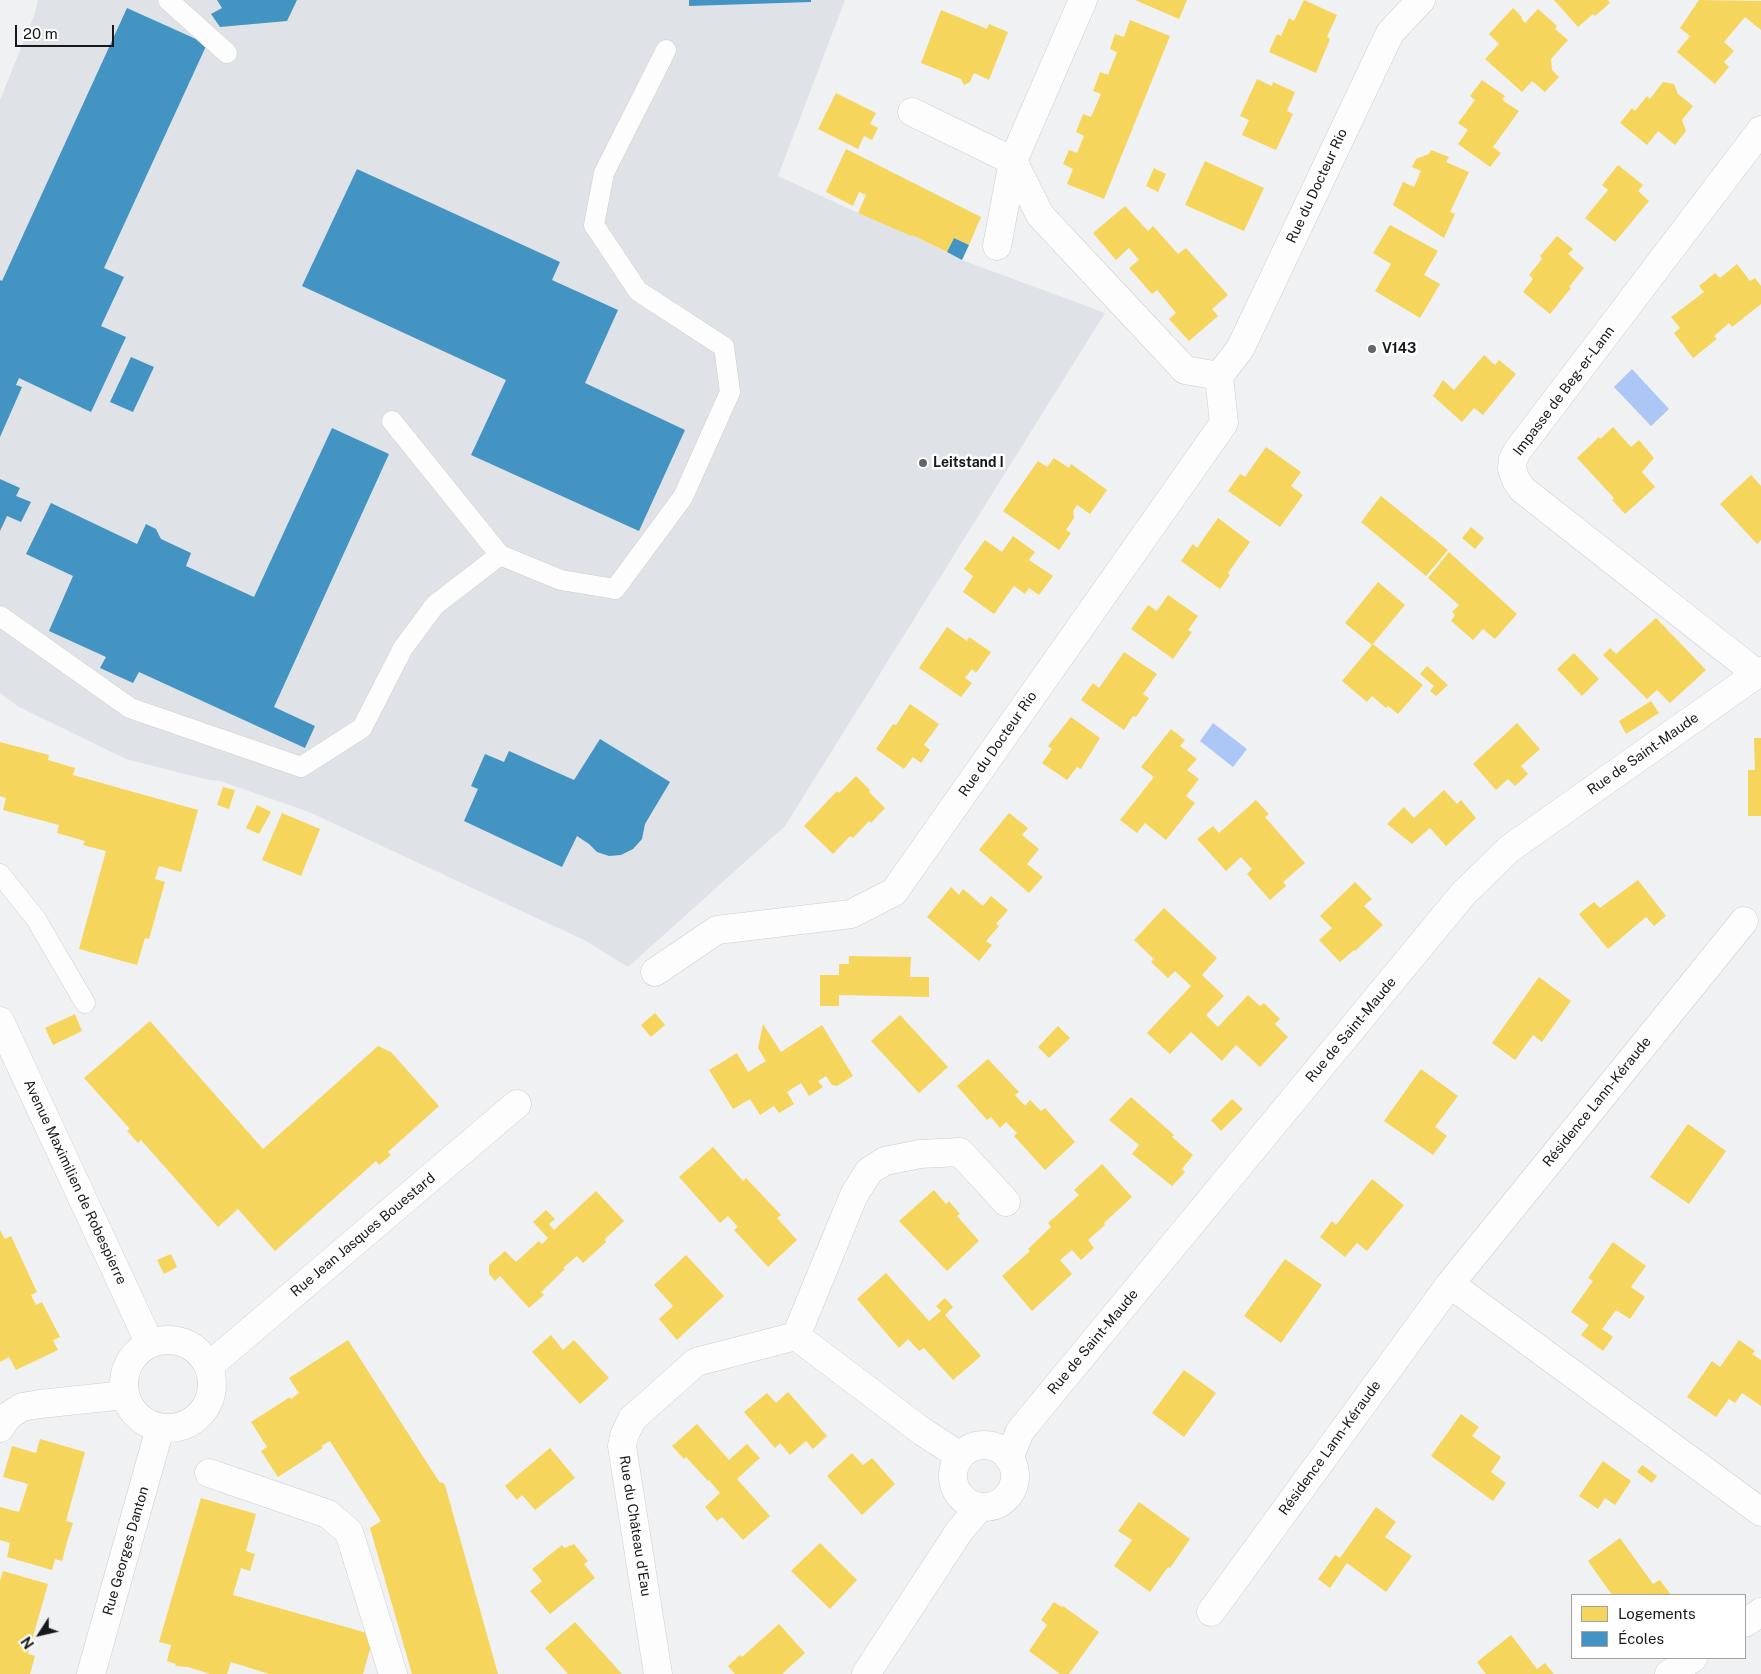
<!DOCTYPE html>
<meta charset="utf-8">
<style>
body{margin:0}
#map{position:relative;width:1761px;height:1674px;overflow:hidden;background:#f0f1f3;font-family:"Public Sans",sans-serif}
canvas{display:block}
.legend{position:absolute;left:1571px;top:1594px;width:175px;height:65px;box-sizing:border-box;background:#fff;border:1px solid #a3a3a3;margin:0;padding:6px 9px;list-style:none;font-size:15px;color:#18191a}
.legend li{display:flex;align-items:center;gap:10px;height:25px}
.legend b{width:25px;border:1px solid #a3a3a3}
.north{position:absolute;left:15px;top:1609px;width:50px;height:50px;-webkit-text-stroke:4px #fff;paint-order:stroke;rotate:235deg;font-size:14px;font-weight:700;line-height:20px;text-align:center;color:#18191a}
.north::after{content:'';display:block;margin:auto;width:18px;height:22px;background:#18191a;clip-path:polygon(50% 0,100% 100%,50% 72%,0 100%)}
.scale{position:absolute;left:15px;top:25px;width:99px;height:22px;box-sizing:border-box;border:2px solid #18191a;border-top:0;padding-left:6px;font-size:15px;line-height:18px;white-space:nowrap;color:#18191a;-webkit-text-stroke:4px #fff;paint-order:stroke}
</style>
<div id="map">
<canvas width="1761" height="1674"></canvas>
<ul class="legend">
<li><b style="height:14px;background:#f6d55c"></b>Logements</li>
<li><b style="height:14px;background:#4393c3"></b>Écoles</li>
</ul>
<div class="north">N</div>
<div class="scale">20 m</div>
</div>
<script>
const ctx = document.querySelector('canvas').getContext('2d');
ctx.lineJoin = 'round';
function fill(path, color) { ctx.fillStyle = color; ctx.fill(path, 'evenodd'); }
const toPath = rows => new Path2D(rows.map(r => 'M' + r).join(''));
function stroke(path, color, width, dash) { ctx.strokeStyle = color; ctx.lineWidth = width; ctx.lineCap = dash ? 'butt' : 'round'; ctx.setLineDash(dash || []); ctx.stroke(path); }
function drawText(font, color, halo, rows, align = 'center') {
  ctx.font = font + ' "Public Sans",sans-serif'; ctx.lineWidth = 5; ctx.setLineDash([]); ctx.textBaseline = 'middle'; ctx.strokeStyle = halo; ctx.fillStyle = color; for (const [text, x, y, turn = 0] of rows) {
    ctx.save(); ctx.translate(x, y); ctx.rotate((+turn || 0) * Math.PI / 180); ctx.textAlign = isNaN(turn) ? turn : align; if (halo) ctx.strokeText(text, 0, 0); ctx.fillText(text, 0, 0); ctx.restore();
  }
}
const built = toPath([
 [38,0,845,0,778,176,858,213,911,236,912,235,962,260,1105,313,785,826,628,967,584,940,309,812,220,781,209,780,126,759,19,707,0,693,0,100,35,13]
]);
const water = toPath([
 [1632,369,1669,409,1651,426,1614,387],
 [1213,723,1247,749,1233,767,1200,741]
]);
const homes = toPath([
 [1135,0,1187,0,1179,19],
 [1304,0,1337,15,1327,37,1330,39,1316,73,1269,52,1277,34,1281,36,1289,18,1294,21],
 [1554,0,1608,0,1610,3,1595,16,1593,14,1578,27],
 [1699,0,1761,1,1761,30,1745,17,1724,42,1734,51,1724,62,1729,67,1715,84,1677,52,1690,36,1680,28],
 [1513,8,1522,17,1521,18,1525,23,1538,9,1557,26,1555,29,1568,40,1551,59,1552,70,1559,77,1545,92,1532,81,1522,92,1485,59,1499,44,1489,34],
 [941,10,987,29,989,24,1008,32,989,80,974,73,970,82,964,85,961,79,921,63],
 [1130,20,1170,36,1104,199,1067,184,1073,169,1063,164,1069,150,1077,153,1084,136,1076,132,1083,114,1091,117,1101,94,1093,91,1100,72,1108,75,1117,52,1110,49,1115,34,1124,37],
 [1257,79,1272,86,1273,82,1295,92,1287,111,1293,114,1276,150,1242,135,1249,120,1240,116],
 [1482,80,1505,96,1502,100,1519,111,1493,147,1501,153,1490,167,1458,144,1468,130,1458,123,1475,100,1470,96],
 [1663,82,1674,84,1678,94,1693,106,1682,120,1686,131,1675,145,1658,131,1647,145,1620,123,1632,108,1635,111,1647,96,1650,99],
 [836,93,876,113,870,124,878,128,872,140,864,136,858,149,818,129],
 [846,149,981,217,969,245,954,238,947,252,912,235,911,236,858,213,866,195,859,192,853,206,826,192],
 [1431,150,1449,157,1446,162,1469,172,1450,212,1455,214,1444,238,1393,205,1403,182,1414,187,1421,171,1412,167,1416,159,1429,154],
 [1205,161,1264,188,1244,231,1185,205],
 [1618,165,1643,185,1638,191,1649,201,1615,242,1585,218,1608,190,1602,185],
 [1154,168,1166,174,1158,192,1146,186],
 [1125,206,1148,231,1153,226,1178,254,1186,248,1228,295,1212,309,1218,316,1189,341,1169,319,1176,313,1157,290,1152,294,1129,268,1139,260,1129,248,1116,260,1093,233],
 [1390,225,1438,251,1424,275,1440,284,1420,318,1375,291,1391,264,1373,253],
 [1557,236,1573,249,1568,254,1584,268,1569,287,1571,288,1550,314,1523,292,1533,279,1529,275,1542,259,1540,256],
 [1737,264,1750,281,1755,278,1761,286,1761,304,1732,327,1729,323,1714,336,1717,339,1693,358,1674,333,1680,328,1671,317,1704,292,1699,286,1715,273,1720,278],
 [1484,355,1495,365,1499,360,1516,374,1483,415,1474,408,1462,422,1433,396,1443,380,1454,390],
 [1613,427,1631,447,1639,440,1654,458,1642,472,1655,487,1625,514,1612,500,1614,498,1577,458,1599,437,1600,439],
 [1266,447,1301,472,1291,486,1303,495,1280,527,1228,491,1240,474,1245,477],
 [1054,458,1069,468,1071,464,1107,490,1090,514,1077,505,1073,511,1074,518,1066,530,1071,533,1059,550,1003,511,1038,461,1047,467],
 [1751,475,1761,486,1761,540,1757,544,1720,504],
 [1381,496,1448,550,1426,576,1361,522],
 [1218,518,1250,542,1228,573,1230,575,1220,589,1181,561,1193,544,1197,548],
 [1471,527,1484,538,1475,549,1462,538],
 [1013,536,1035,552,1029,560,1053,576,1039,595,1029,588,1025,594,1014,586,994,614,963,592,973,576,964,569,985,540,1002,552],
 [1449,552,1517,614,1495,639,1483,629,1473,640,1451,621,1455,615,1452,612,1459,605,1428,578],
 [1378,582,1405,605,1372,645,1345,623],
 [1168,595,1198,616,1188,630,1192,632,1173,659,1131,629,1148,605,1157,611],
 [1656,618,1706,670,1670,703,1657,690,1647,699,1603,655,1610,648,1616,654],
 [947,627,967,641,969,637,991,652,976,673,972,669,965,678,972,683,961,697,919,668],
 [1373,644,1423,685,1398,714,1388,706,1386,708,1372,696,1367,702,1342,681],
 [1124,652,1157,674,1143,694,1149,698,1136,717,1133,716,1124,730,1081,700,1093,683,1099,688],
 [1574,653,1599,679,1582,696,1557,669],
 [1427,666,1448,685,1436,696,1430,691,1434,686,1420,674],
 [1651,701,1659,713,1626,734,1619,721],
 [910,704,939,724,924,745,930,750,921,763,913,757,904,769,876,749,893,724,896,725],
 [1071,717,1100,738,1081,769,1077,767,1067,780,1042,763,1052,749,1048,746],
 [1517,723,1540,749,1521,766,1528,774,1515,786,1508,779,1496,790,1473,764],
 [1171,729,1185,740,1180,746,1197,759,1187,770,1199,779,1186,796,1195,803,1166,840,1145,823,1137,833,1120,820,1154,777,1141,767],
 [1754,738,1761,738,1761,816,1748,816,1748,770,1755,770],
 [0,742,49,755,48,760,75,768,73,775,198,810,181,872,159,866,155,879,165,882,149,939,145,938,137,965,79,949,106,851,83,845,85,841,57,833,59,825,3,810,6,798,0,796],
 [856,776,870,790,869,792,885,808,871,823,869,821,853,838,850,836,833,854,804,826,837,791,839,793],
 [223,787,235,790,229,809,217,805],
 [1444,790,1457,804,1461,800,1476,818,1446,846,1430,828,1412,844,1387,824,1404,807,1414,818],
 [1256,800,1269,814,1265,817,1305,863,1283,882,1286,886,1270,900,1247,874,1252,869,1241,857,1226,871,1197,839,1213,826,1219,833],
 [257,805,271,812,259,834,246,828],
 [282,813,320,829,301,876,262,860],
 [1009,813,1028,828,1022,835,1039,849,1027,864,1043,877,1029,893,979,850],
 [1638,880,1666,916,1654,926,1646,917,1608,949,1579,914,1594,902,1600,908],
 [1355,882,1372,899,1364,906,1383,925,1355,951,1354,950,1340,962,1319,940,1332,928,1320,916],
 [951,887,959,895,963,889,983,906,991,896,1008,910,996,924,999,926,986,941,992,945,979,961,927,917],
 [1164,908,1217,958,1202,975,1224,996,1206,1015,1218,1027,1248,995,1260,1006,1264,1003,1280,1019,1275,1024,1288,1037,1260,1067,1236,1045,1222,1061,1191,1032,1170,1054,1147,1033,1191,986,1175,971,1168,978,1151,962,1154,959,1134,940],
 [849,956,911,957,910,977,929,977,929,997,839,995,839,1006,820,1006,820,975,839,975,839,964,849,964],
 [1539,977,1571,1001,1542,1042,1533,1035,1515,1060,1492,1043],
 [655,1013,665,1025,651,1037,641,1025],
 [75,1014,82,1031,53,1045,45,1028],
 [900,1015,948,1067,919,1093,871,1041],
 [150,1021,263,1149,378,1046,391,1052,439,1106,388,1152,391,1155,379,1165,376,1161,275,1251,238,1209,218,1227,141,1140,138,1143,127,1131,130,1129,84,1078],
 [763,1024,781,1052,822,1025,853,1076,837,1086,832,1085,826,1076,818,1081,823,1087,809,1096,801,1083,787,1092,794,1104,779,1113,774,1106,760,1115,750,1099,733,1109,709,1070,737,1053,748,1072,766,1061,758,1048],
 [1058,1026,1070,1038,1049,1058,1038,1047],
 [988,1059,1019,1092,1015,1095,1025,1106,1030,1100,1041,1111,1045,1108,1075,1142,1045,1170,1014,1136,1017,1133,1006,1122,1000,1128,991,1117,987,1120,957,1086],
 [1421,1069,1458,1096,1435,1127,1447,1136,1433,1155,1384,1121],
 [1131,1097,1174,1135,1172,1137,1193,1155,1182,1169,1185,1172,1172,1186,1132,1154,1139,1145,1109,1120],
 [1232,1099,1243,1109,1221,1131,1211,1120],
 [1688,1124,1726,1151,1689,1204,1650,1177],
 [713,1147,743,1181,746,1178,781,1215,777,1218,797,1240,768,1267,734,1230,738,1227,728,1216,720,1223,679,1177],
 [1102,1164,1132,1197,1104,1223,1105,1225,1088,1240,1094,1248,1081,1260,1072,1250,1060,1260,1072,1274,1032,1311,1002,1276,1030,1251,1028,1249,1051,1227,1048,1223,1079,1195,1074,1190],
 [1372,1179,1404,1205,1367,1251,1357,1243,1345,1257,1320,1237,1332,1221,1336,1225],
 [934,1190,946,1204,949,1201,960,1214,957,1216,979,1241,947,1271,899,1221],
 [596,1191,624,1221,605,1239,606,1242,583,1263,577,1256,563,1268,565,1269,541,1292,544,1295,529,1308,500,1276,495,1281,489,1274,489,1265,505,1251,516,1262,539,1241,542,1244,548,1238,533,1222,546,1210,555,1219,549,1224,554,1230],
 [0,1230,5,1239,11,1236,37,1292,31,1295,36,1305,42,1302,60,1337,53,1340,58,1350,16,1370,9,1357,0,1362],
 [1613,1242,1646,1266,1631,1287,1645,1297,1630,1319,1616,1310,1602,1329,1613,1337,1603,1351,1581,1335,1589,1325,1571,1312,1593,1281,1588,1278],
 [171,1254,177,1267,164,1274,157,1260],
 [686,1255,724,1296,677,1340,659,1319,673,1306,654,1285],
 [1285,1259,1322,1285,1281,1343,1244,1316],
 [886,1273,929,1321,941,1311,936,1306,945,1298,953,1307,945,1315,981,1356,953,1380,924,1348,919,1351,908,1339,899,1348,857,1299],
 [551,1335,563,1350,574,1340,609,1378,580,1404,532,1352],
 [348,1340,440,1483,442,1482,445,1485,498,1674,412,1674,370,1528,381,1521,330,1441,321,1446,323,1448,278,1477,261,1451,267,1447,251,1422,290,1397,291,1399,299,1393,289,1378],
 [1739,1340,1755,1351,1752,1354,1761,1360,1761,1406,1742,1393,1735,1403,1729,1399,1716,1417,1687,1397,1712,1361,1720,1367],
 [1184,1370,1216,1393,1184,1437,1152,1413],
 [788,1392,827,1436,813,1449,806,1441,790,1455,780,1443,775,1448,744,1412,767,1393,776,1403],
 [1461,1414,1479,1427,1472,1436,1501,1457,1491,1472,1506,1483,1493,1501,1431,1456],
 [697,1424,729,1460,747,1444,760,1458,737,1479,770,1516,743,1540,722,1517,717,1521,705,1507,720,1493,709,1480,708,1481,686,1457,684,1459,672,1446],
 [40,1439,85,1452,66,1521,73,1523,67,1542,62,1561,55,1559,52,1570,7,1557,10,1543,0,1540,0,1507,19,1512,28,1484,3,1477,12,1446,36,1453],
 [550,1448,575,1478,535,1510,522,1495,517,1500,505,1486],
 [852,1453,863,1465,872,1458,895,1484,862,1515,827,1476],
 [1603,1461,1631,1481,1615,1505,1605,1498,1598,1509,1579,1496],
 [1642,1465,1657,1476,1652,1483,1637,1472],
 [201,1498,256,1514,246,1551,255,1554,250,1571,241,1568,233,1595,374,1635,363,1674,269,1674,231,1662,227,1674,210,1674,188,1667,175,1666,176,1664,167,1661,171,1645,159,1642],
 [1139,1502,1190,1539,1170,1568,1168,1567,1150,1592,1114,1566,1132,1540,1118,1531],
 [1376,1507,1396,1522,1385,1537,1412,1556,1386,1592,1347,1563,1330,1588,1318,1579,1335,1555,1340,1558],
 [1620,1538,1653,1584,1660,1580,1671,1595,1612,1595,1588,1561],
 [820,1543,857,1580,830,1609,791,1571],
 [574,1544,588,1561,584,1564,595,1578,550,1614,530,1591,542,1581,532,1569,562,1545,564,1548],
 [3,1571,48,1584,28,1654,35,1656,30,1674,0,1674,0,1581],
 [1054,1602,1062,1607,1063,1606,1099,1632,1069,1674,1060,1674,1029,1651,1047,1625,1041,1620],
 [575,1622,622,1674,568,1674,545,1648],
 [779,1624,805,1653,782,1674,735,1674,728,1666,740,1655,742,1657],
 [1511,1635,1537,1669,1545,1663,1554,1674,1486,1674,1477,1662]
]);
const schools = toPath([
 [217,0,297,0,287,21,220,27,211,14,222,8],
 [689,0,811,0,811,2,689,6],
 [127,8,207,44,104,268,124,277,101,326,126,337,91,412,19,378,16,385,22,387,0,437,0,280,2,281],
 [357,169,560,262,552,280,618,310,585,383,685,430,639,531,471,455,506,380,302,286],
 [954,238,969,245,962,260,947,252],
 [131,357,154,367,133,412,110,402],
 [332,428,389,454,274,707,315,726,305,748,139,672,133,683,100,668,106,657,49,631,73,576,26,554,51,503,137,544,146,524,156,529,161,539,191,553,186,566,254,597],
 [0,479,20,488,16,496,31,502,21,522,7,516,0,531],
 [600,739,670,782,645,824,642,839,633,849,621,855,609,856,597,852,589,844,577,836,562,867,464,821,478,789,471,786,485,754,504,762,509,751,574,780]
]);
const service = toPath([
 [168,0,227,53],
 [392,421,500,555],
 [0,616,130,708,301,767,362,728,403,648,435,605,500,555,561,580,615,589,683,497,730,392,724,347,638,291,594,225,604,173,666,50],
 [0,874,36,919,85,1003]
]);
const minor = toPath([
 [912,112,1013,161,1040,215,1185,370,1219,376],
 [997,246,1013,161,1083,0],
 [1756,673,1522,489,1516,480,1512,469,1513,459,1518,450,1761,130],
 [655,972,717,930,851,914,894,892,1224,423,1219,376,1240,349,1390,33,1421,0],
 [0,1021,150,1344],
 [1450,1284,1761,1512],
 [796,1336,854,1195,869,1171,885,1161,920,1154,960,1152,1006,1202],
 '124 1384a44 44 0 1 1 88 0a44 44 0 1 1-88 0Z',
 [209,1366,517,1104],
 [0,1428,8,1416,22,1407,40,1404,125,1395],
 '953 1476a31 31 0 1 1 62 0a31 31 0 1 1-62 0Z',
 [1009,1459,1020,1431,1463,894,1509,849,1761,671],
 [209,1473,328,1514,349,1532,393,1674],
 [1211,1612,1450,1284,1744,921],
 [1745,1623,1761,1612],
 [91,1674,160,1428],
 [658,1674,622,1446,624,1436,632,1419,696,1362,796,1336,923,1432,960,1456],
 [866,1674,960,1530,980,1507],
 [1669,1674,1693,1658]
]);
const markers = [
 [1372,349,5,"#646566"],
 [923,463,5,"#646566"]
];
const streetNames = [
 ["Rue du Docteur Rio",1317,186,-65],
 ["Impasse de Beg-er-Lann",1564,391,-53],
 ["Rue du Docteur Rio",998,744,-55],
 ["Rue de Saint-Maude",1643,754,-35],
 ["Rue de Saint-Maude",1351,1030,-50],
 ["Résidence Lann-Kéraude",1597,1102,-51],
 ["Avenue Maximilien de Robespierre",75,1182,65],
 ["Rue Jean Jasques Bouestard",363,1235,-40],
 ["Rue de Saint-Maude",1093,1342,-50],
 ["Résidence Lann-Kéraude",1330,1448,-54],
 ["Rue du Château d'Eau",635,1526,81],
 ["Rue Georges Danton",126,1551,-74]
];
const poiNames = [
 ["V143",1382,349],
 ["Leitstand I",933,463]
];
fill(built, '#dfe2e7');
fill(water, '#acc6f6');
fill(homes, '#f6d55c');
fill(schools, '#4393c3');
stroke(service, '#cdcdcf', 21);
stroke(minor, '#cdcdcf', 29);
stroke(service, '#fdfdfd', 20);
stroke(minor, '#fdfdfd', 28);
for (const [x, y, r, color] of markers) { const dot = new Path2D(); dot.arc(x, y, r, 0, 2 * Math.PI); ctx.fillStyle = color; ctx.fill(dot); stroke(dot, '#fff', 2); }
drawText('14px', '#18191a', '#fff', streetNames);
drawText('bold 14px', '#18191a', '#fff', poiNames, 'left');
</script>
